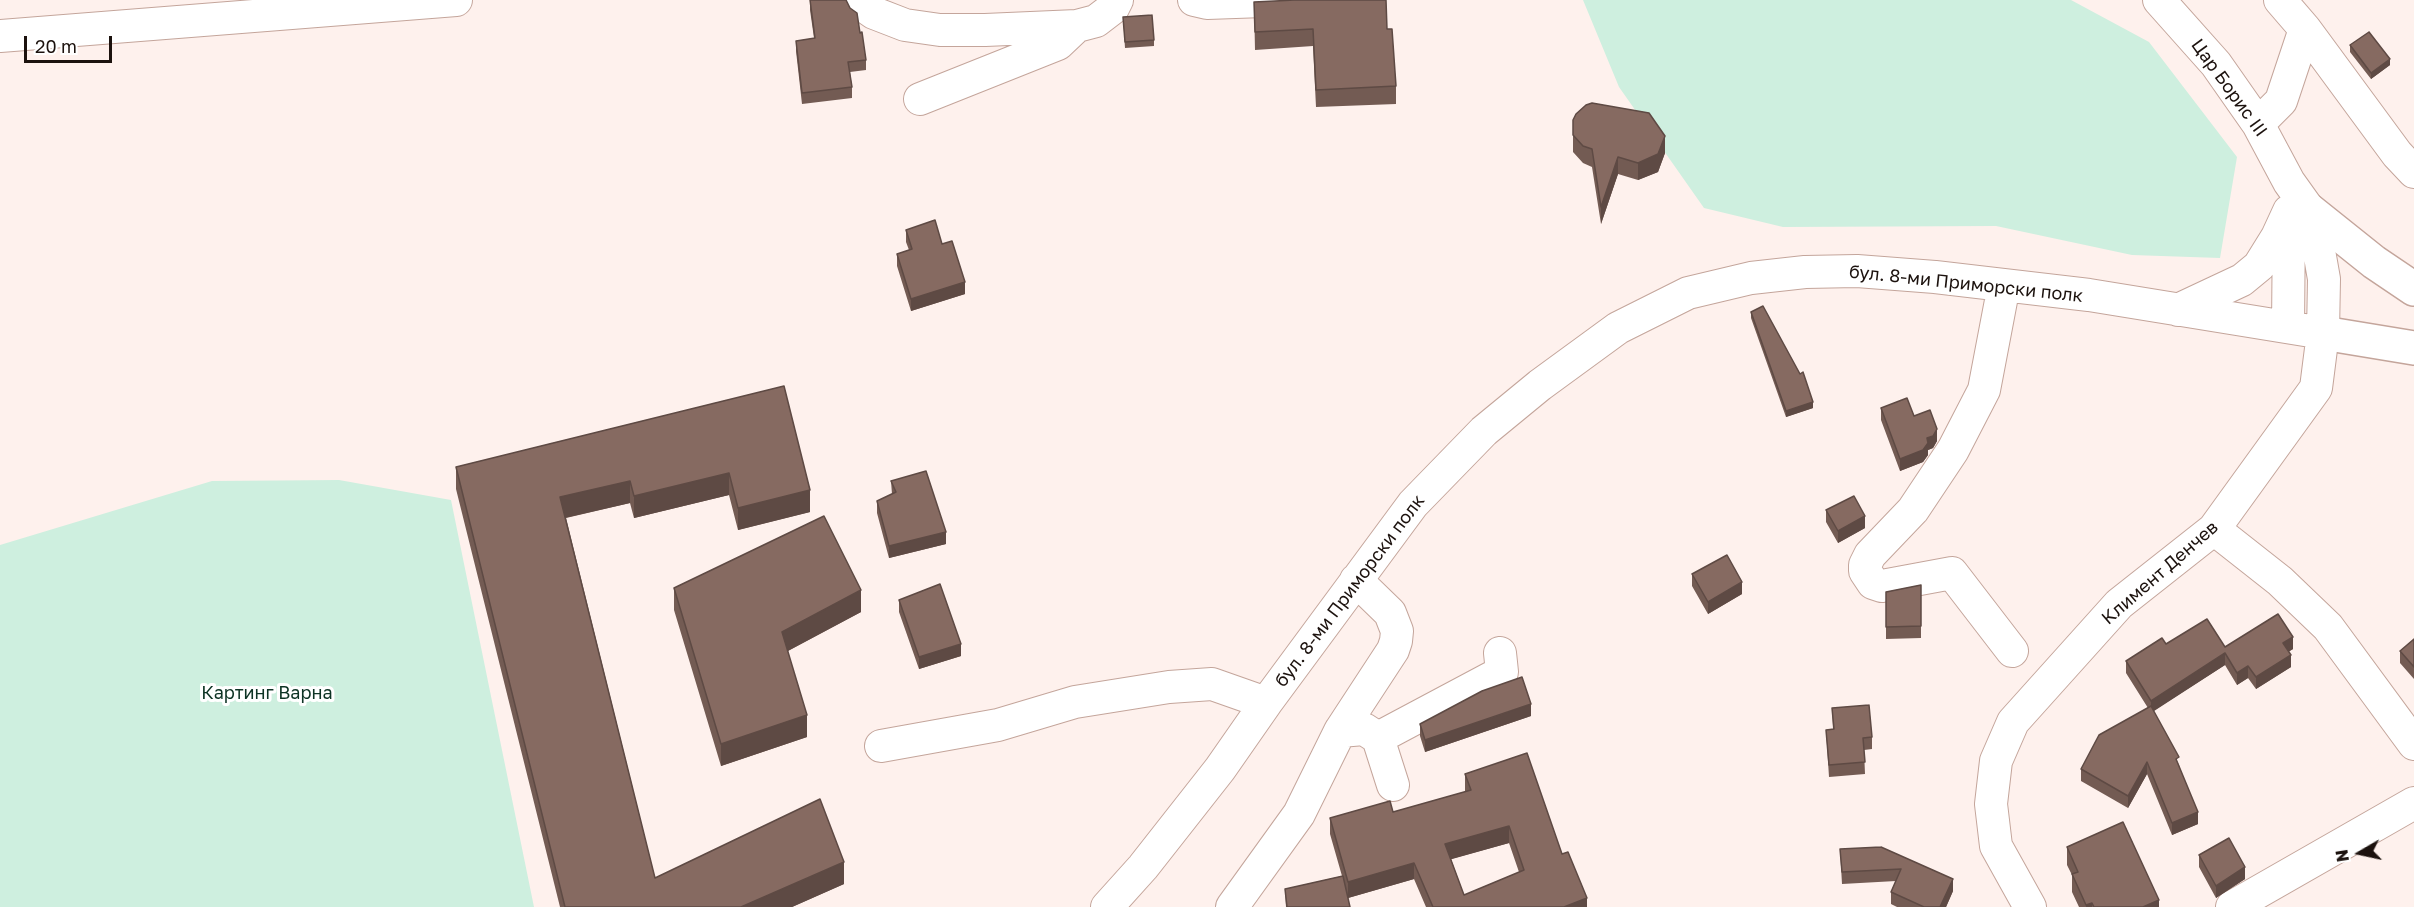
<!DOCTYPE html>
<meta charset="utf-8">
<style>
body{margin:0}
#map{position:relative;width:2414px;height:907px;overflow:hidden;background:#fef1ed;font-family:"Golos Text",sans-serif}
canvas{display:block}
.north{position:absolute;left:2330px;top:823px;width:60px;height:60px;-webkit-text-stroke:4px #fff;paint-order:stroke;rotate:261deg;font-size:16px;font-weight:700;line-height:24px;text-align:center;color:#1c120e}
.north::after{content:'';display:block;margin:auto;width:21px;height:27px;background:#1c120e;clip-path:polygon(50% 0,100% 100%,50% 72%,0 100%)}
.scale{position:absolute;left:24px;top:36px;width:88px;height:27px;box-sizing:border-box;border:3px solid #1c120e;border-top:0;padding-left:8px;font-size:18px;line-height:21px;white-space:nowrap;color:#1c120e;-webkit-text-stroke:4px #fff;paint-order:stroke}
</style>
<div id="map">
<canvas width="2414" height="907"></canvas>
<div class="north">N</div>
<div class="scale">20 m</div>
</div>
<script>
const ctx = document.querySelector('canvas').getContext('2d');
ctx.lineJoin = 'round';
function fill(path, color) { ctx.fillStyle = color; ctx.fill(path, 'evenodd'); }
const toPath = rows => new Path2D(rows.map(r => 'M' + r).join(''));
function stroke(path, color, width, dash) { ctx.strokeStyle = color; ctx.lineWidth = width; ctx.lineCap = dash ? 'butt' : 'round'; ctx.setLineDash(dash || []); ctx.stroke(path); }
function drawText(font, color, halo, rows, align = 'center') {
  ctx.font = font + ' "Golos Text",sans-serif'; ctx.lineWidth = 6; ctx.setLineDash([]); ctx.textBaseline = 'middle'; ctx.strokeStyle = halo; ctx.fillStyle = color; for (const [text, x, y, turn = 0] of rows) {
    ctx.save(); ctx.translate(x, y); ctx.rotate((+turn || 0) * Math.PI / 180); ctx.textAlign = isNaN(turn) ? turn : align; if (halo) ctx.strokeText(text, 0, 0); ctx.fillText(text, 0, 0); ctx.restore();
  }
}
const green = toPath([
 [1583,0,2071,0,2149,42,2237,157,2220,258,2132,255,1996,226,1783,227,1704,208,1619,87],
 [339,480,451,500,534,907,0,907,0,545,212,481]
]);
const minor = toPath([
 [860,0,861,4,874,13,905,25,940,30,985,30,1077,26,1096,21,1113,8,1117,0],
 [1194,0,1207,3,1292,0],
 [2305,29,2397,154,2414,172],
 [0,36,456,0],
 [920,99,1058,44,1077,26],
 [2258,124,2281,101,2305,29,2280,0],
 [2004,285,1984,390,1953,450,1913,510,1870,555,1865,565,1865,571,1873,583,1882,586,1952,573,2012,651],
 [2178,310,2242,280,2259,266,2277,237,2289,211],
 [2288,327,2289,219],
 [2214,529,2280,581,2328,627,2414,744],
 [1340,731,1393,650,1396,641,1397,631,1390,613,1356,580],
 [1378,738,1502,672,1500,653],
 [881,746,998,725,1075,702,1169,687,1212,684,1266,703],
 [1107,907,1143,867,1220,769,1266,703,1413,504,1484,431,1540,385,1618,328,1688,293,1751,278,1805,272,1857,271,1935,277,2089,295,2323,333],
 [1232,907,1299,814,1340,731,1364,729,1378,738,1393,785],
 [2030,907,1996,846,1991,804,1996,761,2013,722,2119,604,2214,529,2316,388,2323,333,2324,279,2318,245,2309,210,2289,182,2258,124,2216,64,2159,0],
 [2232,907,2414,803]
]);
const major = toPath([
 [2309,210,2374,262,2414,289],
 [2323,333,2414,348]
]);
const wall = toPath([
 [810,0,860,33,866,60,866,70,850,72,852,87,852,98,802,104,796,51,796,41,814,38,810,10],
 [1254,2,1387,29,1396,86,1396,104,1316,107,1313,46,1255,50],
 [1123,17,1154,40,1154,46,1125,48],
 [2350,45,2390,65,2371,79,2350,52],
 [1573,120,1665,153,1658,172,1638,180,1618,174,1601,224,1592,167,1583,163,1573,152],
 [906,230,942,244,965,294,911,311,897,266,897,254,909,250,906,242],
 [1751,312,1813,408,1786,417,1751,318],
 [784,386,810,512,738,530,729,495,634,518,630,503,566,518,655,878,844,884,792,907,560,907,456,489,456,467],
 [1881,408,1914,416,1937,441,1933,448,1928,450,1928,455,1923,462,1900,471,1881,420],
 [891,481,946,544,889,558,877,513,877,501,892,494],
 [1826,510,1865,528,1838,543,1826,522],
 [1692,574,1742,594,1708,614,1692,586],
 [1921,585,1921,638,1886,639,1886,592],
 [674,588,861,612,788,651,807,737,721,766,674,610],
 [899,600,961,656,919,669,899,612],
 [2414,639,2414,679,2400,663,2400,651],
 [2166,644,2293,649,2288,652,2291,667,2256,689,2248,678,2237,685,2225,665,2153,711,2179,765,2198,824,2172,835,2147,774,2128,808,2081,781,2081,769,2148,708,2126,673,2126,661],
 [1832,708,1872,737,1872,749,1864,750,1865,774,1829,777,1826,730,1833,729],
 [1531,716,1425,752,1420,736,1420,724],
 [1465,774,1562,854,1587,907,1426,907,1414,879,1348,898,1350,907,1286,907,1285,889,1342,876,1330,834,1330,818,1393,812,1465,792],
 [1509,843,1519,872,1464,895,1451,859],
 [2067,847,2159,907,2079,907,2072,892,2072,875,2067,865],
 [1840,849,1953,879,1953,891,1946,907,1897,907,1891,904,1891,892,1896,881,1842,884],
 [2199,855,2245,879,2216,898,2199,867]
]);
const shadedWall = toPath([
 [2390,59,2390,65,2371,79,2371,73],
 [1665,136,1665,153,1658,172,1638,180,1638,163],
 [1618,157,1618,174,1601,224,1601,207],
 [965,282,965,294,911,311,911,299],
 [1813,402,1813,408,1786,417,1786,411],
 [1937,429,1937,441,1933,448,1928,450,1928,455,1923,462,1900,471,1900,459],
 [729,473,729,495,634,518,634,496],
 [630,481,630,503,560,519,560,497],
 [810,490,810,512,738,530,738,508],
 [1865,516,1865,528,1838,543,1838,531],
 [946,532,946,544,889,558,889,546],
 [1742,582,1742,594,1708,614,1708,602],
 [861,590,861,612,782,654,782,632],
 [2293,637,2293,649,2283,655,2283,643],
 [961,644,961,656,919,669,919,657],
 [2225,653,2225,665,2151,713,2151,701],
 [2291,655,2291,667,2256,689,2256,677],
 [2248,666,2248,678,2237,685,2237,673],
 [1531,704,1531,716,1425,752,1425,740],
 [807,715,807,737,721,766,721,744],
 [2147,762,2147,774,2128,808,2128,796],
 [2198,812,2198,824,2172,835,2172,823],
 [1509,826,1509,843,1445,861,1445,844],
 [844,862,844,884,792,907,741,907],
 [1414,863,1414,879,1348,898,1348,882],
 [2245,867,2245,879,2216,898,2216,886],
 [1953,879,1953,891,1946,907,1940,907],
 [1587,898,1587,907,1564,907],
 [2159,900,2159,907,2143,907],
 [2092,903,2092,907,2086,907,2086,905]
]);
const building = toPath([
 [810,0,846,0,850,8,857,13,860,33,862,32,866,60,848,62,852,87,802,93,796,41,815,38,810,0],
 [1295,0,1386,0,1387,29,1392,29,1396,86,1316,90,1313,29,1255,32,1254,2,1295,0],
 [1152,15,1154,40,1125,42,1123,17,1152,15],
 [2369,32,2390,59,2371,73,2350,45,2369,32],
 [1592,103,1649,113,1665,136,1658,154,1638,163,1618,157,1601,207,1592,149,1583,146,1573,135,1573,120,1576,114,1586,105,1592,103],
 [935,220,942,244,952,241,965,282,911,299,897,254,912,249,906,230,935,220],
 [1763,306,1800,374,1803,372,1813,402,1786,411,1751,312,1763,306],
 [784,386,810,490,738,508,729,473,634,496,630,481,560,497,655,878,820,799,844,862,741,907,565,907,456,467,784,386],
 [1907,398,1914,416,1930,410,1937,429,1933,436,1927,438,1928,443,1923,450,1900,459,1881,408,1907,398],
 [926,471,946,532,889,546,877,501,896,492,891,481,926,471],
 [1854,496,1865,516,1838,531,1826,510,1854,496],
 [824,516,861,590,782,632,807,715,721,744,674,588,824,516],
 [1727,555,1742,582,1708,602,1692,574,1727,555],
 [940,584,961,644,919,657,899,600,940,584],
 [1921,585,1921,626,1886,627,1886,592,1921,585],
 [2278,614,2293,637,2283,643,2291,655,2256,677,2248,666,2237,673,2225,653,2151,701,2126,661,2162,638,2166,644,2207,619,2225,647,2278,614],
 [2414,639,2414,667,2400,651,2414,639],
 [1522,677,1531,704,1425,740,1420,724,1482,691,1522,677],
 [1869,705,1872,737,1863,738,1865,762,1829,765,1826,730,1834,729,1832,708,1869,705],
 [2151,706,2179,757,2176,759,2198,812,2172,823,2147,762,2128,796,2081,769,2099,735,2151,706],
 [1527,753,1562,854,1568,852,1587,898,1564,907,1433,907,1414,863,1348,882,1330,818,1390,801,1393,812,1471,790,1465,774,1527,753],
 [1509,826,1524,870,1464,895,1445,844,1509,826],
 [2123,822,2159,900,2143,907,2094,907,2092,903,2086,905,2072,874,2078,872,2067,847,2123,822],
 [2229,838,2245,867,2216,886,2199,855,2229,838],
 [1881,847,1953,879,1940,907,1924,907,1891,892,1901,869,1842,872,1840,849,1881,847],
 [1343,876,1350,907,1287,907,1285,889,1343,876]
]);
const streetNames = [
 ["Цар Борис III",2229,88,54],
 ["бул. 8-ми Приморски полк",1966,284,6],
 ["Климент Денчев",2160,573,-41],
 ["бул. 8-ми Приморски полк",1350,591,-53]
];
const parkNames = [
 ["Картинг Варна",267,693]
];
fill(green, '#ceefdf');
stroke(minor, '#c4a59b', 34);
stroke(major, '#c4a59b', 36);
stroke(minor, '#fff', 32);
stroke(major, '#fff', 33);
fill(wall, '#735b53');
fill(shadedWall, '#5e4a44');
fill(building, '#866a61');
stroke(building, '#5e4a44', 1.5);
drawText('18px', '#1c120e', '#fff', streetNames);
drawText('18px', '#0d3324', '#fff', parkNames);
</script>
